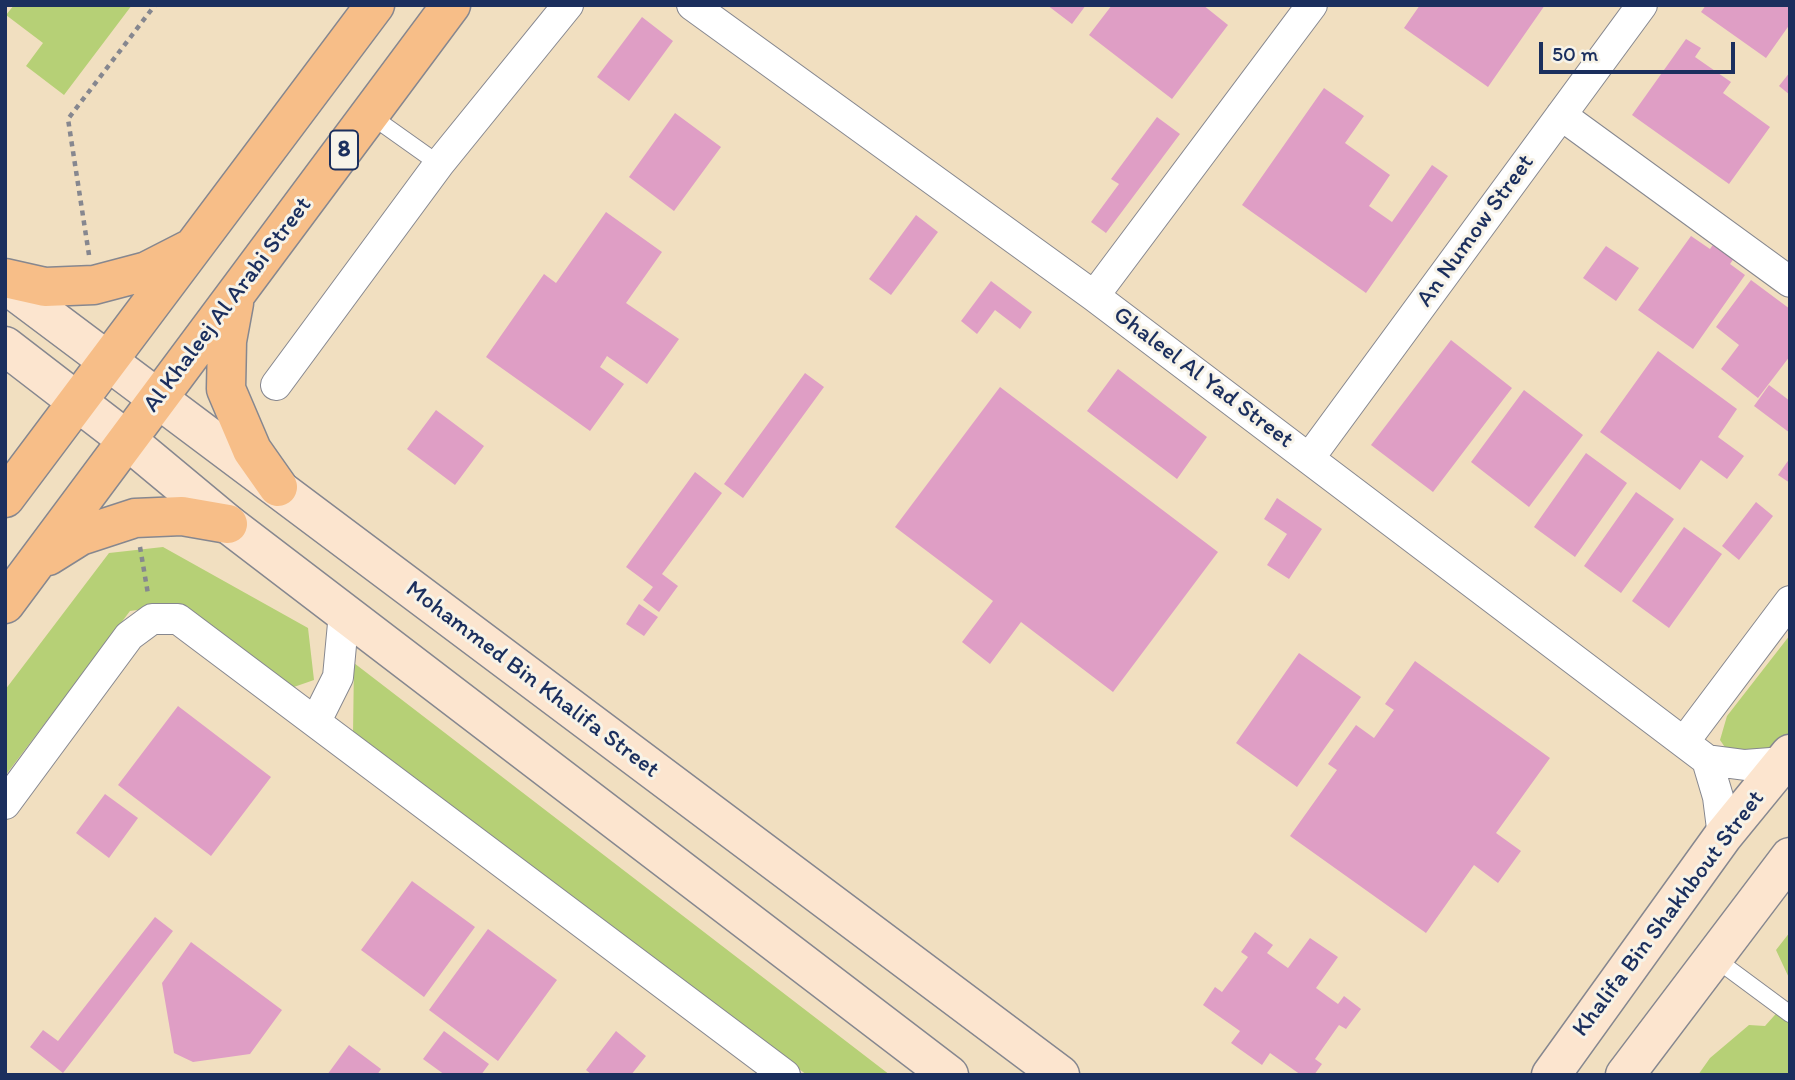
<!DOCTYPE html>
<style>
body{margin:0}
#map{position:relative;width:1795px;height:1080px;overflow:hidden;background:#f1dfc0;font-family:Itim,sans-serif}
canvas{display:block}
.frame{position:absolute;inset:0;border:7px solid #1b2f5e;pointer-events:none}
.scale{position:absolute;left:1539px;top:42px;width:196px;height:32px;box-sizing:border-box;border:4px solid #1b2f5e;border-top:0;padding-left:9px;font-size:21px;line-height:24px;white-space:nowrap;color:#1b2f5e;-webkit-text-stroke:5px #f7f3e8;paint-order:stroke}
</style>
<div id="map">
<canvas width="1795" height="1080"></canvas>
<div class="frame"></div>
<div class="scale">50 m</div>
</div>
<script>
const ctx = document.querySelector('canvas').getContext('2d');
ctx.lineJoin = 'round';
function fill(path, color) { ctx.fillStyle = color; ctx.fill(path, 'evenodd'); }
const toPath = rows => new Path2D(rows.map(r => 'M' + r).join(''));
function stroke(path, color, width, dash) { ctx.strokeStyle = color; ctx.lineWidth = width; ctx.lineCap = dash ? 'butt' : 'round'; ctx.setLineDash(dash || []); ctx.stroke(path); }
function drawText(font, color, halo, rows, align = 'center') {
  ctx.font = font + ' Itim,sans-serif'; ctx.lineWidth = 6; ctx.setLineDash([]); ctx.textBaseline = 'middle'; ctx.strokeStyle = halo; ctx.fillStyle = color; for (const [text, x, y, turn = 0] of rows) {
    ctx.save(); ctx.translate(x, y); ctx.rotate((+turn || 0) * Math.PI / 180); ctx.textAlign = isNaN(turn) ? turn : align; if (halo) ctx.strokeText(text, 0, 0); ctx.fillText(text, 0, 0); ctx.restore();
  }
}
const green = toPath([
 [14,5,132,5,64,95,26,66,43,43,6,15],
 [163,547,308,628,314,680,291,688,172,605,130,611,5,776,5,690,109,553],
 [1790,635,1790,735,1768,764,1737,765,1720,740,1727,716],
 [354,663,890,1075,807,1075,353,735],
 [1790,932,1790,980,1776,950],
 [1790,998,1790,1075,1698,1075,1710,1058,1749,1025,1765,1026]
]);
const building = toPath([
 [1047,5,1086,5,1072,24],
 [1112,5,1203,5,1228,25,1172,99,1089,35],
 [1420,5,1545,5,1488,87,1404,28],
 [1706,5,1790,5,1790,24,1766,58,1701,12],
 [642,17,673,41,629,101,597,77],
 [1686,39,1701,48,1695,57,1731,82,1723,93,1770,127,1729,184,1632,115],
 [1790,72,1790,95,1779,86],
 [1324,88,1364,116,1345,143,1390,175,1369,206,1392,222,1432,165,1448,176,1366,293,1242,205],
 [675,113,721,147,674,211,629,177],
 [1157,117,1180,134,1106,233,1091,222,1119,184,1111,179],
 [606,212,662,252,626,303,679,339,647,384,607,356,600,367,624,384,590,431,486,357,544,274,556,283],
 [916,215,938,232,891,295,869,279],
 [1691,236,1710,249,1717,239,1737,254,1730,264,1745,275,1693,349,1638,310],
 [1606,246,1639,268,1616,301,1583,278],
 [1751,280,1790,309,1790,356,1758,398,1721,369,1739,345,1716,327],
 [991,281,1032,312,1020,329,995,310,977,334,961,321],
 [1451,340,1512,388,1433,492,1371,445],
 [1658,351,1737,409,1718,437,1744,456,1727,479,1701,460,1680,490,1600,432],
 [1118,369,1207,437,1177,479,1087,411],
 [805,373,824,387,743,498,724,484],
 [1769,385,1790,401,1790,433,1754,406],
 [1000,387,1218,552,1113,692,1021,622,990,664,962,642,993,601,895,527],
 [1524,390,1583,435,1529,507,1471,462],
 [436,410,484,446,455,485,407,449],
 [1586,453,1627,483,1575,557,1534,527],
 [1790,458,1790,483,1778,475],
 [695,472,722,493,662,574,678,586,659,612,643,600,653,587,626,567],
 [1636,492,1674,519,1621,593,1584,566],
 [1277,498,1322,529,1289,579,1267,565,1287,534,1264,519],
 [1756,502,1773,516,1739,560,1722,546],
 [1684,527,1722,554,1669,628,1632,601],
 [639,604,658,617,644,636,626,624],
 [1299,653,1361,697,1297,787,1236,743],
 [1415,661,1550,758,1496,833,1521,851,1498,883,1474,865,1426,933,1290,836,1337,770,1328,764,1356,725,1374,738,1394,710,1385,704],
 [178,706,271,777,211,856,118,785],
 [105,794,138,818,109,858,76,833],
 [412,881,475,927,424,997,361,950],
 [155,917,173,931,63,1073,30,1047,43,1030,58,1041],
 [488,929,557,980,498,1061,429,1010],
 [1255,932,1273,945,1267,953,1288,968,1310,938,1338,957,1316,988,1338,1004,1344,996,1361,1009,1346,1029,1339,1025,1315,1059,1322,1064,1314,1075,1301,1075,1270,1053,1262,1065,1231,1043,1240,1031,1203,1005,1215,987,1222,992,1248,957,1241,952],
 [191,942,282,1010,250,1054,193,1062,174,1053,162,983],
 [444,1031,489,1064,481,1075,445,1075,423,1059],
 [616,1031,646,1056,631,1075,592,1075,586,1070],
 [349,1045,381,1069,377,1075,327,1075]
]);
const path = toPath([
 [89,255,68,119,155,5],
 [140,547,148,594]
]);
const service = toPath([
 [370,115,439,164],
 [1713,957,1790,1014]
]);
const minor = toPath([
 [692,5,1094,296,1707,760,1745,765,1784,762],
 [1561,115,1790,282],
 [1094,296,1312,5],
 [276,385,439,164,568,5],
 [1310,457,1642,5],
 [316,721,338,677,344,613],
 [1684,742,1790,601],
 [1707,760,1718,797,1723,836],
 [5,804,129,636,152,619,178,619,785,1075]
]);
const secondary = toPath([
 [5,284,1060,1075],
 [5,346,127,440,228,524,949,1075],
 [1551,1075,1723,836,1790,754],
 [1625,1075,1790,857]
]);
const trunk = toPath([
 [5,278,45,287,94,285,147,271,190,249],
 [234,303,227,341,226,389,252,450,278,487],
 [5,498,375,5],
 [48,556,80,536,135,518,182,516,228,524],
 [5,604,451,5]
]);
const shields = [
 [344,150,28]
];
const shieldNames = [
 ["8",344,150]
];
const streetNames = [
 ["An Numow Street",1476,231,-54],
 ["Al Khaleej Al Arabi Street",228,305,-53],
 ["Ghaleel Al Yad Street",1203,378,37],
 ["Mohammed Bin Khalifa Street",532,680,37],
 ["Khalifa Bin Shakhbout Street",1669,914,-53]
];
fill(green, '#b6d076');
fill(building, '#df9ec5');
stroke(service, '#86878f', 18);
stroke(minor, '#86878f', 32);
stroke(secondary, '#86878f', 41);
stroke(trunk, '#86878f', 41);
stroke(path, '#86878f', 4.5, [5, 5]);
stroke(service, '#fff', 16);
stroke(minor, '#fff', 30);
stroke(secondary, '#fce5cf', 38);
stroke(trunk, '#f7be88', 38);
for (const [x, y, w] of shields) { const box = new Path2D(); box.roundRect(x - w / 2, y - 19.5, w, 39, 5); ctx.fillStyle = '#f7f3e8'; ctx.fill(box); stroke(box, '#1b2f5e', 2); }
drawText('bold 23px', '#1b2f5e', null, shieldNames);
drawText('24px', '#1b2f5e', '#f7f3e8', streetNames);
</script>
